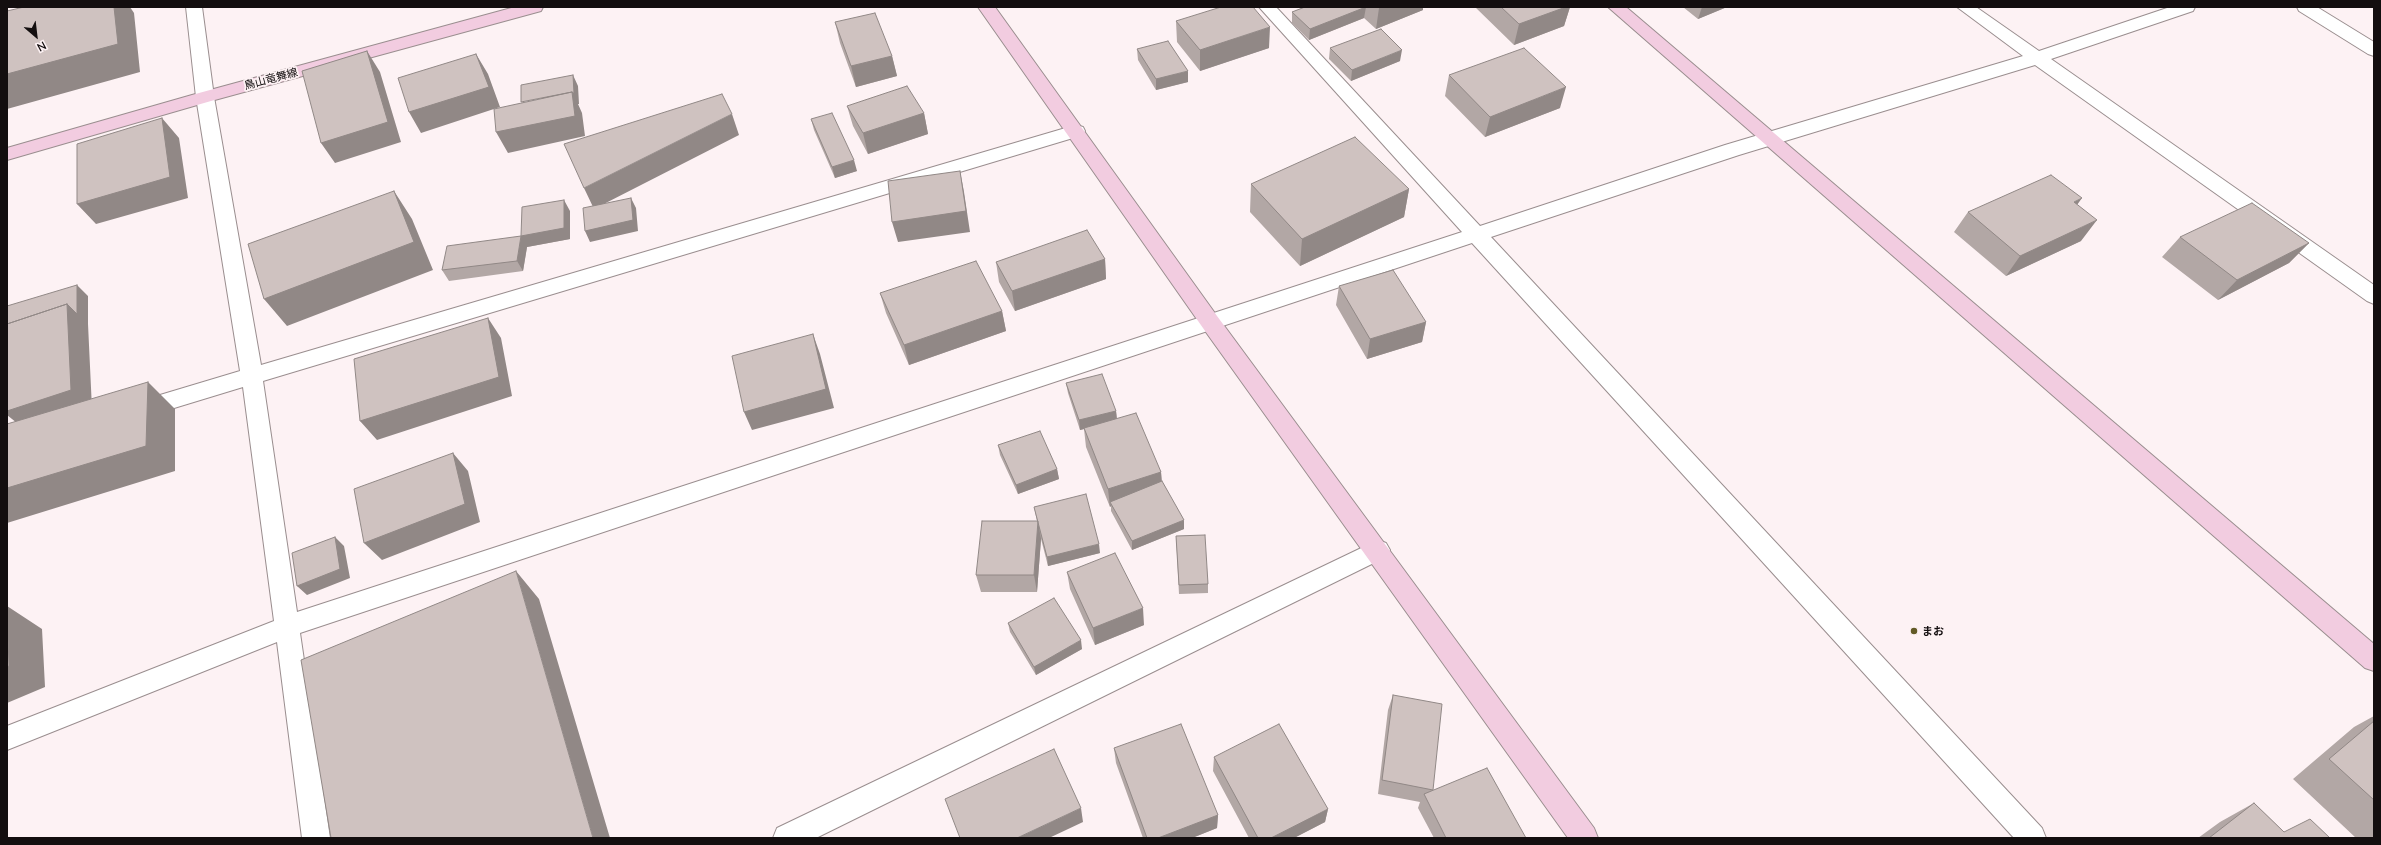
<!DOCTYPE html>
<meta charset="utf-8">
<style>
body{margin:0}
#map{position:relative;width:2381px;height:845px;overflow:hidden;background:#fdf2f4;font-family:Lato,sans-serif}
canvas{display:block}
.frame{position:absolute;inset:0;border:8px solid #130e0f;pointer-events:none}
.north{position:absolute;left:16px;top:16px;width:40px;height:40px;-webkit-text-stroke:3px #fdf2f4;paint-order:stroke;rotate:152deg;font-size:11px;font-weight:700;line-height:16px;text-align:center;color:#130e0f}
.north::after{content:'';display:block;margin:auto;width:14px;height:18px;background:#130e0f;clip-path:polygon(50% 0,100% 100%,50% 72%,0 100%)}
</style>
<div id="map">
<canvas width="2381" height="845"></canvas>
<div class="frame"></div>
<div class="north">N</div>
</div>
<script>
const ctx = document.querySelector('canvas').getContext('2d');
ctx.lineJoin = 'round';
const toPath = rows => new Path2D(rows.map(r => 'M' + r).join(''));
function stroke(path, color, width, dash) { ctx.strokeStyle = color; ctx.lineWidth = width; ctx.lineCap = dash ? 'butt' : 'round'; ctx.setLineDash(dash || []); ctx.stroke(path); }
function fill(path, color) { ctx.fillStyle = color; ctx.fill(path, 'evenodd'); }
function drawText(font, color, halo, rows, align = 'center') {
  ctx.font = font + ' Lato,"Noto Sans JP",sans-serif'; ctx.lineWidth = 3.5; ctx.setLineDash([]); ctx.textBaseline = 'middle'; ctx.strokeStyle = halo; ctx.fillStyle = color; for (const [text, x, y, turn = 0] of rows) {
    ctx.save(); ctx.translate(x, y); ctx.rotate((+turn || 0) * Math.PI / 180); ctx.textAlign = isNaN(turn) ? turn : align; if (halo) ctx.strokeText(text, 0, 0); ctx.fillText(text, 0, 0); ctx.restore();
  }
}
const street = toPath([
 [186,7,202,7,214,97,261,365,1069,127,1076,125,1083,127,1085,131,1083,135,263,381,297,612,1462,232,1259,7,1276,7,1480,226,1725,145,2023,56,1957,7,1976,7,2039,51,2170,7,2195,7,2193,11,2051,59,2374,285,2374,304,2367,301,2035,65,1739,155,1491,237,2042,828,2046,838,2014,838,1472,243,300,633,330,838,302,838,277,642,7,750,7,726,274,621,243,387,138,419,130,416,127,410,130,404,240,371,196,97,186,7],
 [2297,7,2317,7,2374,42,2374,56,2368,54,2299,11,2297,7],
 [1378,540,1386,543,1390,550,1386,557,816,838,773,838,777,828,1378,540]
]);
const secondary = toPath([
 [515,7,543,7,541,11,211,101,7,160,7,148,199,93,515,7],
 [978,7,995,7,1217,316,1594,828,1598,838,1568,838,1203,328,978,7],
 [1608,7,1626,7,2374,644,2374,671,2365,668,1608,7]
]);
const wall = toPath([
 [1305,7,1423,7,1423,10,1376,29,1364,18,1309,40,1292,23,1292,12],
 [1475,7,1570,7,1564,26,1514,45],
 [1683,7,1727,7,1698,19],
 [1176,21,1269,48,1200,71,1177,42],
 [835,22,892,56,897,76,856,87,840,43],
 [1330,48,1400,61,1351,81,1329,59],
 [1137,49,1188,82,1156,90,1138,60],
 [1449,75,1560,108,1485,137,1445,96],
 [847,106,924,113,928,134,868,154,853,126],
 [811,119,857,171,835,178,814,130],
 [1251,184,1409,189,1404,217,1300,266,1250,212],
 [2077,205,2081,241,2006,276,1954,232,1968,212],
 [570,211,570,239,527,247,523,271,449,281,442,270,521,236],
 [2180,237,2309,243,2289,263,2218,300,2162,257],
 [1105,259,1106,279,1015,311,999,282,996,262],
 [1339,286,1426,322,1422,342,1367,359,1336,305],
 [880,293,1002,311,1006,331,909,365,886,313],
 [1066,383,1116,411,1117,419,1161,472,1162,481,1184,529,1132,550,1111,511,1111,506,1110,507,1086,447,1084,429,1080,430,1068,393],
 [998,445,1057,469,1059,479,1018,494,1000,455],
 [1034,507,1100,553,1048,566,1040,535,1041,539,1037,592,981,592,976,575,1037,521],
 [1176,536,1208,584,1208,593,1179,594],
 [1067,572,1144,625,1095,645,1070,589],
 [1008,623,1082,649,1036,675,1010,632],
 [1393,695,1432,790,1526,838,1434,838,1418,808,1420,802,1378,794,1388,710],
 [2374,716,2374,838,2356,838,2293,779,2354,727],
 [1114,748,1218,815,1217,828,1192,838,1143,838,1116,763],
 [1214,757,1328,809,1325,822,1294,838,1249,838,1213,771],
 [2254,803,2284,832,2330,838,2198,838,2220,822]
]);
const shadedWall = toPath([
 [114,7,130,7,134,13,140,72,7,109,7,74],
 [1366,7,1364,18,1309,40,1310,29],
 [1381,7,1423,7,1423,10,1376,29,1379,8],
 [1566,7,1570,7,1564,26,1514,45,1519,24],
 [1702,7,1727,7,1698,19],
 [1270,27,1269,48,1200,71,1200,50],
 [1402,50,1400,61,1351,81,1352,70],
 [367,51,380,72,401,142,335,163,321,143],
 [476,54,488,74,500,107,421,133,409,112],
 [892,56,897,76,856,87,851,66],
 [1188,71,1188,82,1156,90,1156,79],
 [573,75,578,86,579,104,578,104,582,113,585,136,508,153,496,132],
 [1566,87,1560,108,1485,137,1490,117],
 [924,113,928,134,868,154,863,133],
 [732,114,739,135,594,209,584,188],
 [162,118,179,138,188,198,96,224,77,204],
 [854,160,857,171,835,178,832,167],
 [960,171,964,192,970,232,898,242,892,222],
 [1409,189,1404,217,1300,266,1302,239],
 [394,191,412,219,433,270,287,326,264,299],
 [631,198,636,208,638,231,590,242,585,231],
 [2082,198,2067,219,2074,202],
 [564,200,570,211,570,239,527,247,523,271,517,261,521,236],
 [2097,220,2081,241,2006,276,2020,256],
 [2309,243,2289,263,2218,300,2237,280],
 [1105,259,1106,279,1015,311,1012,291],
 [77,285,88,296,88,324,92,409,27,431,7,415,7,411],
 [1002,311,1006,331,909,365,904,345],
 [488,318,501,338,512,396,377,440,360,421],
 [1426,322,1422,342,1367,359,1370,339],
 [813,334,820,354,834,408,752,430,744,412],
 [148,382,175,409,175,471,7,523,7,488],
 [1116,411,1117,421,1080,430,1079,420],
 [453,453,468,471,480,522,382,560,364,543],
 [1057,469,1059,479,1018,494,1016,485],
 [1161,472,1162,490,1110,502,1111,506,1110,507,1108,489],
 [1184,520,1184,529,1132,550,1132,541],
 [1038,521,1041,539,1037,592,1034,575],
 [335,537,344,546,350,578,307,595,297,586],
 [1099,544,1100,553,1048,566,1047,557],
 [516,571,539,599,610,838,593,838],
 [7,606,42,629,45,687,7,703],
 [1143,608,1144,625,1095,645,1093,628],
 [1081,640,1082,649,1036,675,1034,667],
 [1081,808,1083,822,1049,838,1017,838],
 [1328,809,1325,822,1294,838,1271,838],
 [1218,815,1217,828,1192,838,1158,838]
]);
const building = toPath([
 [24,7,114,7,118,44,7,74,7,11,24,7],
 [1221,7,1253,7,1270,27,1200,50,1176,21,1221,7],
 [1305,7,1366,7,1310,29,1292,12,1305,7],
 [1501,7,1566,7,1519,24,1501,7],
 [875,13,892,56,851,66,835,22,875,13],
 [1381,29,1402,50,1352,70,1330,48,1381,29],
 [1168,41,1188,71,1156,79,1137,49,1168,41],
 [1524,48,1566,87,1490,117,1449,75,1524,48],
 [367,51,388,122,321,143,302,71,367,51],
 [476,54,489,87,409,112,398,78,476,54],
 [573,75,574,93,573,93,572,92,521,102,521,85,573,75],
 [907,86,924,113,863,133,847,106,907,86],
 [572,92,575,116,496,132,494,109,572,92],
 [722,94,732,114,584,188,564,144,722,94],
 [832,113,854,160,832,167,811,119,832,113],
 [162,118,170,177,77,204,77,144,162,118],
 [1355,137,1409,189,1302,239,1251,184,1355,137],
 [960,171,966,211,892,222,888,181,960,171],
 [2051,175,2082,198,2074,202,2097,220,2020,256,1968,212,2051,175],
 [394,191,414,242,264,299,248,244,394,191],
 [631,198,633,220,585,231,583,208,631,198],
 [564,200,564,228,521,236,517,261,442,270,447,246,521,236,522,207,564,200],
 [2252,203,2309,243,2237,280,2180,237,2252,203],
 [1087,230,1105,259,1012,291,996,262,1087,230],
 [976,261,1002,311,904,345,880,293,976,261],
 [1393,270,1426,322,1370,339,1339,286,1393,270],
 [77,285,77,314,67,304,7,324,7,306,77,285],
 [67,304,71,390,7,411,7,324,67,304],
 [488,318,499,377,360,421,354,359,488,318],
 [813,334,826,389,744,412,732,356,813,334],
 [1102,374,1116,411,1079,420,1066,383,1102,374],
 [148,382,146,446,7,488,7,424,148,382],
 [1136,413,1161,472,1108,489,1084,428,1136,413],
 [1040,431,1057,469,1016,485,998,445,1040,431],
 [453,453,465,504,364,543,354,489,453,453],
 [1162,481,1184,520,1132,541,1110,502,1162,481],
 [1086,494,1099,544,1047,557,1034,507,1086,494],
 [982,521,1038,521,1034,575,976,575,982,521],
 [1205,535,1208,584,1179,585,1176,536,1205,535],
 [335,537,340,569,297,586,292,553,335,537],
 [1115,553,1143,608,1093,628,1067,572,1115,553],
 [516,571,593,838,331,838,301,660,516,571],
 [1054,598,1081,640,1034,667,1008,623,1054,598],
 [7,611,9,666,7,667,7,611],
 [1393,695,1442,704,1433,790,1382,780,1393,695],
 [2374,721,2374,800,2329,759,2374,721],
 [1181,724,1218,815,1158,838,1147,838,1114,748,1181,724],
 [1279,724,1328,809,1271,838,1258,838,1214,757,1279,724],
 [1054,749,1081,808,1017,838,960,838,945,799,1054,749],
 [1487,768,1526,838,1446,838,1424,794,1487,768],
 [2254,803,2284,832,2310,819,2330,838,2209,838,2254,803]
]);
const markers = [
 [1914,631,4,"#625a26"]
];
const streetNames = [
 ["鳥山竜舞線",271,79,-15]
];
const poiNames = [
 ["まお",1922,631]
];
stroke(street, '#9a8e8f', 2);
stroke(secondary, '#9a8e8f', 2);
fill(street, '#fff');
fill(secondary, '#f2cce0');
fill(wall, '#b2a7a5');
fill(shadedWall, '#918886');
fill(building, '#cfc2c0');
stroke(building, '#918886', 1);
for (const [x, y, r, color] of markers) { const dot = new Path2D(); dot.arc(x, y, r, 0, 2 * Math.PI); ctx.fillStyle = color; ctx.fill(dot); stroke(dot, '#fdf2f4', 1.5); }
drawText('11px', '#130e0f', '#fdf2f4', streetNames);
drawText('bold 11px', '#130e0f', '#fdf2f4', poiNames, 'left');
</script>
